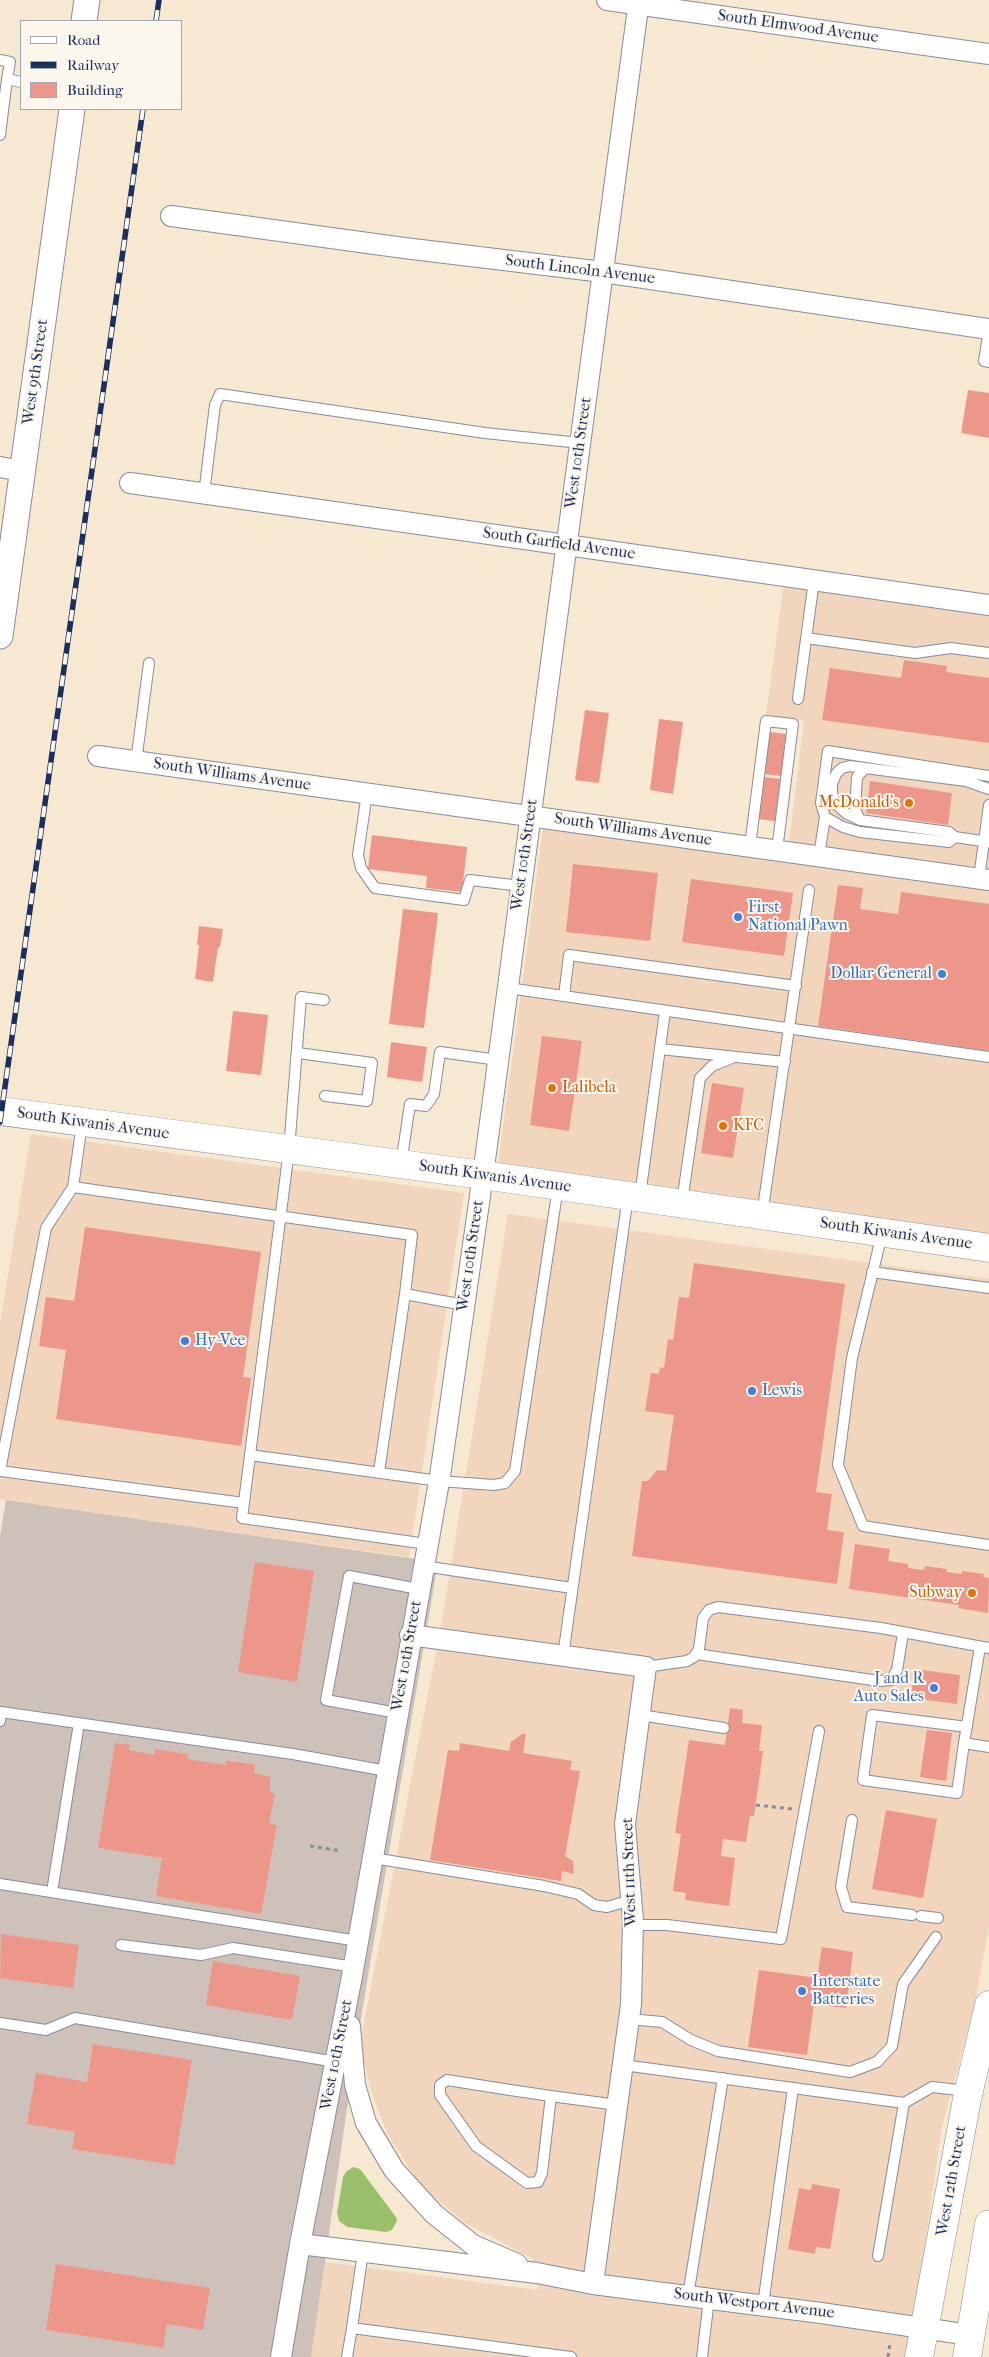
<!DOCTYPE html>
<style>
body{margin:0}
#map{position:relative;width:989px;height:2357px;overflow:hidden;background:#f6e8d1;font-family:"IM FELL French Canon",serif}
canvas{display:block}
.legend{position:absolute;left:20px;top:20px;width:162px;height:90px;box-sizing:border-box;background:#fbf7ec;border:1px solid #a1a7b3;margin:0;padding:6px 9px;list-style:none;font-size:15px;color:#1b2f5e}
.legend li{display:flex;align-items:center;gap:10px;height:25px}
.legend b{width:25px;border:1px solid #a1a7b3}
</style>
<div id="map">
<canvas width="989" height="2357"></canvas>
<ul class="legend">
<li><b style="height:6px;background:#fff"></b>Road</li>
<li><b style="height:6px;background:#1b2f5e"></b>Railway</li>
<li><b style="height:14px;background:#ed978b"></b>Building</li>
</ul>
</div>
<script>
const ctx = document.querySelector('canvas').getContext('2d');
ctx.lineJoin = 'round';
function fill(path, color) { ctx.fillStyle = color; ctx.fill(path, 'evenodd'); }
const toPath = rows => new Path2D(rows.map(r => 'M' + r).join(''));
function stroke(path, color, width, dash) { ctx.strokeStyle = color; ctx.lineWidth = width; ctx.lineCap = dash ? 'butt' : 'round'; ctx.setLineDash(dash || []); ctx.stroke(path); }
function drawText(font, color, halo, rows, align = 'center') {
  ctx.font = font + ' "IM FELL French Canon",serif'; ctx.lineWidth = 4; ctx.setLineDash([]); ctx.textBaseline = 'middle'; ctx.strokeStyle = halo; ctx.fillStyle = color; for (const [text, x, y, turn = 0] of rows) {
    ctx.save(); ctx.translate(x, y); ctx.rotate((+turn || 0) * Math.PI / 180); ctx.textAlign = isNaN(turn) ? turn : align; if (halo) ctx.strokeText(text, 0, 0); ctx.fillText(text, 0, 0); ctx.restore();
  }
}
const built = toPath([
 [784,583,989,612,989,870,789,843,804,721,766,715],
 [543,828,989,890,989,1235,498,1164],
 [31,1134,464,1193,409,1557,0,1499,0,1323],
 [508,1214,989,1279,989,1927,973,2012,942,2126,909,2357,311,2357,324,2262,538,2290,533,2259,465,2223,421,2186,388,2135,372,2094,360,2043,442,1621]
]);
const industrial = toPath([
 [6,1500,438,1562,356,2047,311,2357,0,2357,0,1536]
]);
const green = toPath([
 [353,2167,360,2169,396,2217,397,2221,392,2230,386,2232,347,2227,339,2221,337,2213,343,2177,346,2172]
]);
const building = toPath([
 [968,390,989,393,989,438,961,433],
 [904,660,947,666,946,672,989,678,989,743,822,720,830,668,901,678],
 [585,710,609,713,599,783,575,780],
 [659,719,683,722,673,794,650,790],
 [770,732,787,734,781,776,764,774],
 [764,777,781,779,775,821,758,819],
 [870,781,952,793,948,825,866,813],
 [372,835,467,847,462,892,426,888,427,876,368,869],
 [573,864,658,873,650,941,566,932],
 [691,879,793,893,784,956,682,942],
 [838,885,863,888,860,909,898,914,901,892,989,904,989,1051,818,1026],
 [403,909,438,913,424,1028,389,1024],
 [199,926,223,929,220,947,218,947,213,982,195,979,199,945,197,945],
 [233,1011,268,1015,261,1075,226,1071],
 [542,1036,582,1041,569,1131,530,1125],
 [391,1042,427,1047,422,1082,387,1077],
 [712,1083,744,1088,733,1158,701,1153],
 [85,1227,261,1252,243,1377,251,1378,241,1446,56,1419,66,1350,39,1346,46,1297,74,1301],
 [694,1263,845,1284,816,1492,832,1494,827,1530,844,1532,837,1584,632,1556,642,1481,648,1481,657,1470,666,1471,674,1415,645,1411,651,1373,659,1374,660,1367,664,1368,668,1339,673,1340,679,1297,689,1298],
 [855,1544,890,1549,888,1561,908,1564,908,1568,924,1570,925,1566,947,1569,946,1572,962,1574,962,1571,984,1574,983,1577,989,1578,988,1613,958,1608,959,1605,849,1589],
 [255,1562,314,1571,297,1682,238,1672],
 [914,1669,960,1675,957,1704,911,1698],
 [730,1708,743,1710,742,1723,762,1725,759,1751,763,1751,754,1816,750,1816,746,1842,723,1839,721,1856,735,1858,729,1906,685,1900,686,1893,673,1891,681,1834,675,1833,689,1740,725,1745],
 [927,1730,952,1733,946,1781,920,1777],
 [522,1734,526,1734,523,1753,572,1761,570,1770,580,1771,565,1856,573,1861,574,1874,562,1871,561,1881,430,1860,448,1750,459,1751,460,1743,509,1751,511,1742],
 [115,1743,130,1745,129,1750,154,1755,155,1749,188,1754,187,1759,226,1765,226,1761,255,1764,254,1773,270,1777,270,1792,275,1794,269,1824,277,1825,261,1914,156,1896,162,1858,98,1848],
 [886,1810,937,1819,923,1898,872,1889],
 [1,1934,79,1945,73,1988,0,1978],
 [822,1947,853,1952,846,2008,814,2004,807,2055,748,2047,759,1970,817,1978],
 [213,1961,300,1976,292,2020,206,2005],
 [93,2044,192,2060,174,2165,72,2149,75,2132,27,2124,36,2073,87,2082],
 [812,2184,840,2189,830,2249,816,2247,815,2254,788,2249,799,2188,811,2190],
 [56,2264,210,2288,203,2330,167,2324,163,2348,46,2330]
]);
const path = toPath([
 [756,1805,792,1809],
 [310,1846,341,1851],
 [888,2357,890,2343]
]);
const service = toPath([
 [0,60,10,62,7,79,21,82],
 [0,135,7,79],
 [989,329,984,361,989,362],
 [204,494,215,405,220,394,485,433,580,443],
 [806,638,915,653,951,648,989,653],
 [798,699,814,580],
 [136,762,149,663],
 [367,793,358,855,361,868,375,888,464,900,470,880,521,886],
 [825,817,843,827,860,832,949,842,955,837,989,842],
 [860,820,846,813,835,803,832,793,832,784,836,774,842,768,850,766,865,768],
 [955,837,949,832,860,820,855,809,857,777,865,768,966,781,989,789],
 [750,846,766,721,793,724,777,850],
 [819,856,825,817,821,803,828,751,989,776],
 [979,878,989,805],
 [508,988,989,1057],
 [564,996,569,955,796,986],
 [660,1049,785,1062],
 [298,1053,372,1063,367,1101,325,1096],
 [82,1124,73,1187,412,1235,405,1294],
 [401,1164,410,1104,426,1106,434,1094,440,1052,498,1060],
 [73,1187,46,1228,0,1471,244,1503],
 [640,1196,665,1011],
 [682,1202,700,1078,712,1066,734,1057],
 [762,1215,809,890],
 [882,1234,852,1358,838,1465,863,1526,989,1545],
 [872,1272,989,1288],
 [250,1455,289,1150,301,997,324,1000],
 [379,1472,405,1294,464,1305],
 [427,1544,242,1518,250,1455,439,1481,494,1485,505,1483,515,1471,558,1187],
 [423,1566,572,1588],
 [980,1647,964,1743,989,1747],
 [696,1654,879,1681,891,1680,897,1670,903,1633],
 [563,1656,628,1196],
 [646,1667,687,1661,694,1657,699,1649,703,1618,709,1610,718,1607,881,1628,989,1648],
 [397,1713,326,1700,349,1576,419,1589],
 [640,1715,724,1728],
 [0,1721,1,1712,293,1754,387,1771],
 [964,1743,957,1793,863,1780,872,1715,967,1727],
 [852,1820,841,1887,847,1907,912,1915],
 [373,1858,544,1886,578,1894,594,1905,607,1907,631,1900],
 [0,1884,358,1941],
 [52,1892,79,1723],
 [921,1916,938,1918],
 [633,1925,667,1925,781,1939,819,1731],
 [121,1945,201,1955,233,1948,354,1967],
 [629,2019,662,2022,691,2040,718,2051,850,2072,877,2062,892,2046,903,1984,936,1937],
 [0,2023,46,2030,75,2018,336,2062],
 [623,2065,904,2103,932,2087,968,2091],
 [551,2096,542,2173,538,2182,527,2183,476,2146,440,2095,440,2085,447,2080,510,2090,551,2096,617,2105],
 [878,2256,904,2103],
 [688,2296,723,2078],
 [763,2305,793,2088],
 [352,2328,363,2252],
 [347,2357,352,2328,571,2357],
 [702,2357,709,2299]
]);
const minor = toPath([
 [607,0,989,54],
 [171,216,404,248,603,272,989,329],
 [0,467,22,471],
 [130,483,989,605],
 [98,756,989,880],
 [410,1635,646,1667,625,1824,633,1921,631,2004,593,2284],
 [350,2026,355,2085,366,2123,394,2170,434,2214,473,2245,517,2264],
 [300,2244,537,2273,593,2284,821,2313,970,2335],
 [281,2357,300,2244,352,1976,440,1476,483,1175,639,0]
]);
const tertiary = toPath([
 [84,21,87,0],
 [0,636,72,109]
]);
const secondary = toPath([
 [0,1111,483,1175,989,1248]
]);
const primary = toPath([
 [919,2357,967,2099,989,2005],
 [967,2357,989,2224]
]);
const rail = toPath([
 [156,21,159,0],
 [0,1122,143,109]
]);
const markers = [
 [909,803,5,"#e8710a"],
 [738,917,5,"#3f7fe0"],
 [942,974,5,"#3f7fe0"],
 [552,1088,5,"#e8710a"],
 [723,1126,5,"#e8710a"],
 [185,1341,5,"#3f7fe0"],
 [752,1391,5,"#3f7fe0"],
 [972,1593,5,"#e8710a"],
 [934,1688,5,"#3f7fe0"],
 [802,1991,5,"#3f7fe0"]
];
const streetNames = [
 ["South Elmwood Avenue",798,27,8],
 ["South Lincoln Avenue",580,270,7],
 ["West 9th Street",36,372,-82],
 ["West 10th Street",579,453,-82],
 ["South Garfield Avenue",559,544,8],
 ["South Williams Avenue",232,775,8],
 ["South Williams Avenue",633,830,8],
 ["West 10th Street",525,855,-82],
 ["South Kiwanis Avenue",93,1124,8],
 ["South Kiwanis Avenue",495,1177,8],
 ["South Kiwanis Avenue",896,1234,8],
 ["West 10th Street",471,1256,-82],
 ["West 10th Street",407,1656,-80],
 ["West 11th Street",630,1872,-92],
 ["West 10th Street",337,2055,-79],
 ["West 12th Street",952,2181,-80],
 ["South Westport Avenue",754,2304,7]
];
const foodNames = [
 ["McDonald's",899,803],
 ["Lalibela",562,1088,"left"],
 ["KFC",733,1126,"left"],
 ["Subway",962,1593]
];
const shopNames = [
 ["First",748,908],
 ["National Pawn",748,926],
 ["Dollar General",932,974,"right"],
 ["Hy-Vee",195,1341],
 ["Lewis",762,1391],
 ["J and R",924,1679,"right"],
 ["Auto Sales",924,1697,"right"],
 ["Interstate",812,1982],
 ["Batteries",812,2000]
];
fill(built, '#f1d5bd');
fill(industrial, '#cec1ba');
fill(green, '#9ac06c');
fill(building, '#ed978b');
stroke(service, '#888c98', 12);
stroke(minor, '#888c98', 22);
stroke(tertiary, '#888c98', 27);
stroke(secondary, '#888c98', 29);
stroke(primary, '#888c98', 29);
stroke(path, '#888c98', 3, [4, 4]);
stroke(service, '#fff', 10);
stroke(minor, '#fff', 20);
stroke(tertiary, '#fff', 25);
stroke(secondary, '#fff', 28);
stroke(primary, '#fff', 28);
stroke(rail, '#1b2f5e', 5.5);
stroke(rail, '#fbf7ec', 4, [11]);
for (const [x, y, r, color] of markers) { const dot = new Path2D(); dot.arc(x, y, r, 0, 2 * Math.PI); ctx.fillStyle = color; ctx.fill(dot); stroke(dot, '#fbf7ec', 2); }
drawText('16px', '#1b2f5e', '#fbf7ec', streetNames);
drawText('16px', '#c56008', '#fbf7ec', foodNames, 'right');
drawText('16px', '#366cbe', '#fbf7ec', shopNames, 'left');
</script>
